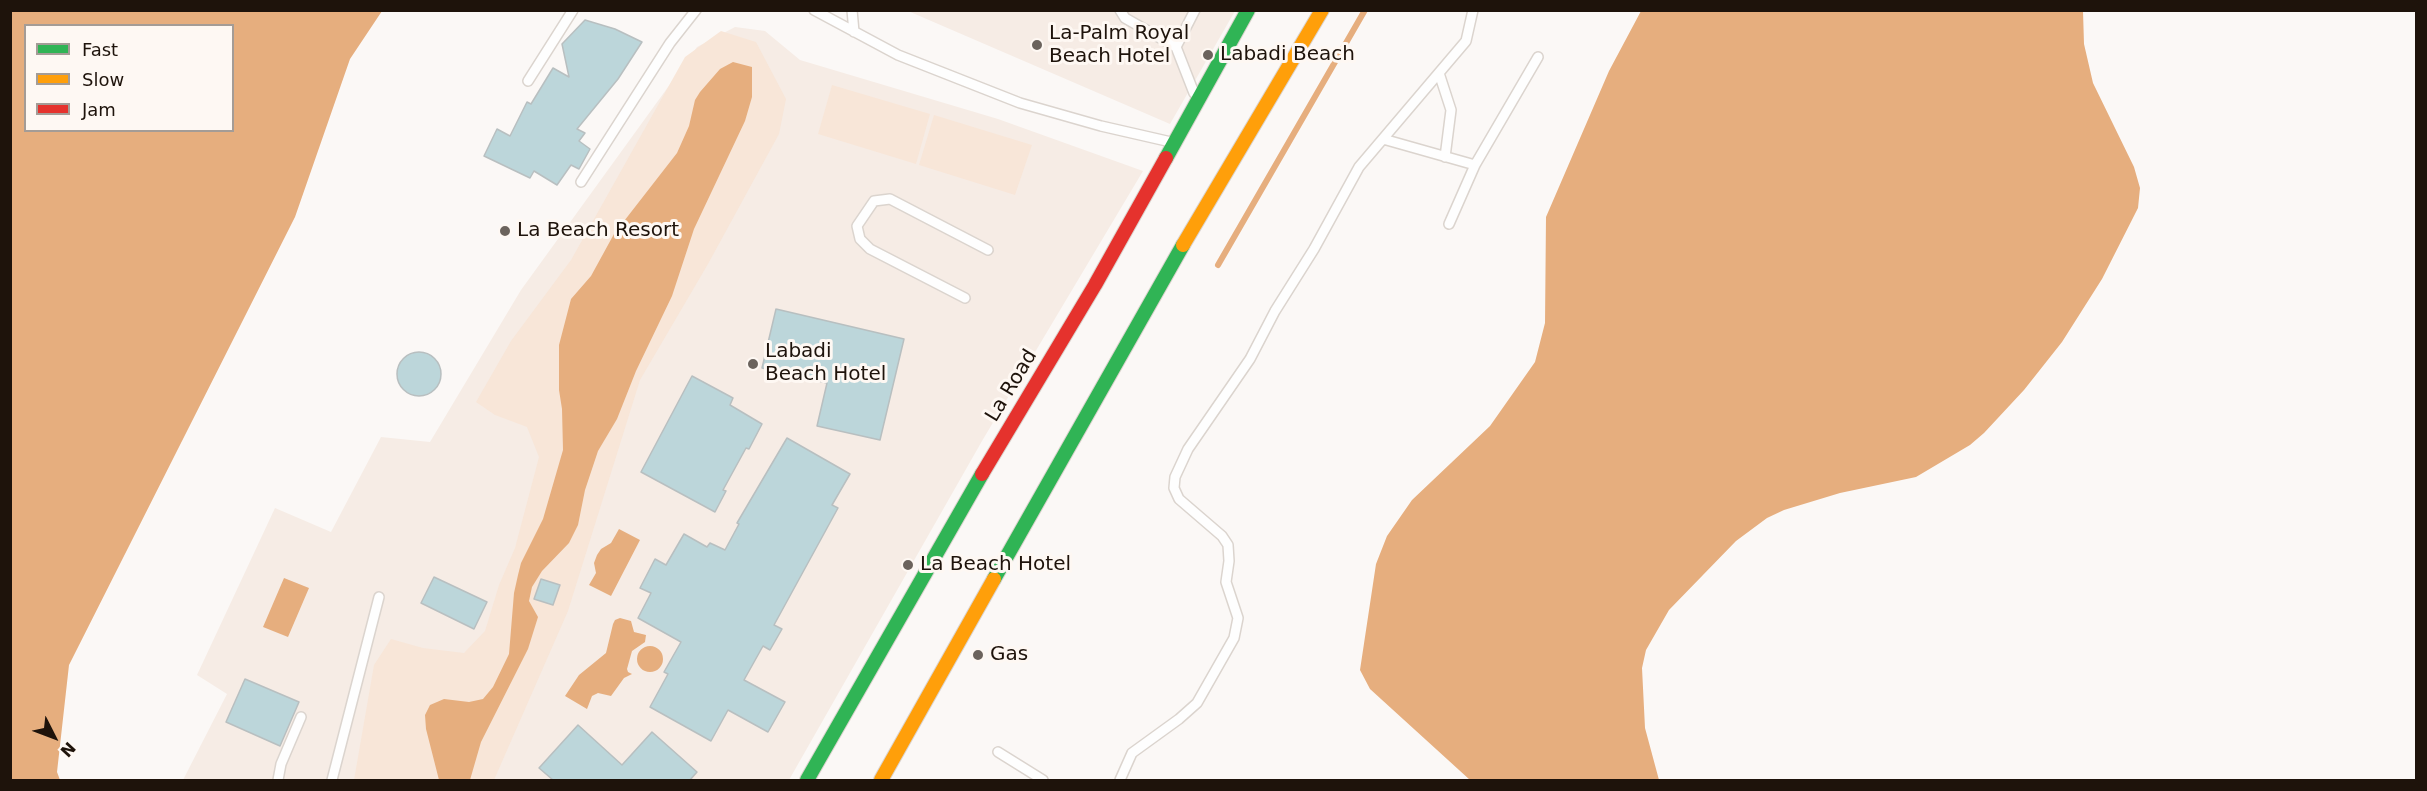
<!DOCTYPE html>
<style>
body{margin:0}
#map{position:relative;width:2427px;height:791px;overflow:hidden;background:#fbf8f6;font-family:"DejaVu Sans",sans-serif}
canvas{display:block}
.frame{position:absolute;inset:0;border:12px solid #1e130b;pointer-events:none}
.legend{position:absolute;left:24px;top:24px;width:210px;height:108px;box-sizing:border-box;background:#fef8f3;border:2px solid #a49c96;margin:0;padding:8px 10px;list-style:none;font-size:18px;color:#1e130b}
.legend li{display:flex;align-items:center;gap:12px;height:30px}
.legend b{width:30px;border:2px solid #a49c96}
.north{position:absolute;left:24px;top:707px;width:60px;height:60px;-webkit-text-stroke:4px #fef8f3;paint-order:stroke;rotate:132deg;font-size:16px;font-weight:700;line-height:24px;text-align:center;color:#1e130b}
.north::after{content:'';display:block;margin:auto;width:21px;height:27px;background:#1e130b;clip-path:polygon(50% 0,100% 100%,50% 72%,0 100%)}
</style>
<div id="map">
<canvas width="2427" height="791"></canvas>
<div class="frame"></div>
<ul class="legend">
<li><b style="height:8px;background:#30b455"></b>Fast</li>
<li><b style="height:8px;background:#ff9f0a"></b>Slow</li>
<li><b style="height:8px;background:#e5322d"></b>Jam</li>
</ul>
<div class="north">N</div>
</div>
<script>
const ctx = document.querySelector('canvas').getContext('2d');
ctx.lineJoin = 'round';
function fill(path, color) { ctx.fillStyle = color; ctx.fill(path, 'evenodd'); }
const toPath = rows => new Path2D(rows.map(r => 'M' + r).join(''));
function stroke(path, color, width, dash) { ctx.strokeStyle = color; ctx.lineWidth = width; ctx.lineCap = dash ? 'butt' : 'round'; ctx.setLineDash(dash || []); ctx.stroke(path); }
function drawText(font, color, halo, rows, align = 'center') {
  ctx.font = font + ' "DejaVu Sans",sans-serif'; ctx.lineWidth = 6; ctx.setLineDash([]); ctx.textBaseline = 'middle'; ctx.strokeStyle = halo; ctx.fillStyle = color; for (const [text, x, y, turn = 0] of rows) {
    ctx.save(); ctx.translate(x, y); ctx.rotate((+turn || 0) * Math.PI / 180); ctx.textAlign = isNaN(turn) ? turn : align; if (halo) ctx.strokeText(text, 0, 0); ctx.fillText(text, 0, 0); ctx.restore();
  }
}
const built = toPath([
 [908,11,1235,11,1170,124],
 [735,27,765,31,800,60,998,119,1143,171,982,441,789,780,183,780,227,694,197,675,275,508,331,532,381,437,430,442,521,290,697,47]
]);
const green = toPath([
 [721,31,756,42,786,99,779,134,708,264,640,380,568,611,494,780,354,780,374,665,391,639,423,648,464,653,485,631,499,585,515,548,539,457,527,427,495,415,476,402,511,341,571,260,685,57],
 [832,85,930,114,916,164,818,134],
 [934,115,1032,145,1015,195,919,165]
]);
const water = toPath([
 [10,11,382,11,350,59,295,217,69,665,57,772,60,780,11,780],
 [26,26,232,26,232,130,26,130],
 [1641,11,2083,11,2084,44,2093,83,2134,167,2140,188,2138,208,2102,279,2062,342,2024,390,1984,433,1970,445,1916,477,1840,493,1784,510,1767,518,1736,541,1669,610,1646,650,1642,668,1645,728,1659,780,1470,780,1370,689,1360,670,1376,564,1387,536,1412,500,1490,426,1535,362,1545,323,1546,217,1609,71],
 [733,62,752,67,752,97,745,121,694,229,672,296,636,371,617,419,598,451,585,490,578,525,569,543,542,571,532,587,529,601,538,617,528,649,481,742,470,780,439,780,426,729,425,715,430,705,444,699,469,702,483,699,493,687,509,654,514,593,518,575,521,563,543,519,563,450,562,409,559,390,559,345,571,299,591,276,614,234,677,153,689,126,695,100,700,92,720,69],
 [619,529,640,540,611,596,589,585,596,573,594,563,597,555,601,549,611,543],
 [284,578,309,588,288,637,263,627],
 [620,618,631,621,634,632,646,635,645,642,632,651,627,669,628,672,632,674,624,678,611,696,598,693,592,696,587,709,565,696,579,675,606,653,613,624,615,620],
 '637 659a13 13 0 1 1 26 0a13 13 0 1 1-26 0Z'
]);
const stream = toPath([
 [1218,265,1365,10]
]);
const building = toPath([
 [585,20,615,29,642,42,618,79,577,129,585,133,579,141,590,149,579,169,571,165,557,185,534,171,530,178,484,156,497,129,510,136,527,102,531,104,553,68,569,77,562,44,585,20],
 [776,309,904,339,880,440,817,426,827,383,762,368,776,309],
 '397 374a22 22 0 1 1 44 0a22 22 0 1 1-44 0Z',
 [692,376,733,398,730,405,762,424,749,449,746,448,723,490,726,491,715,512,641,472,692,376],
 [787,438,850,474,832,505,838,508,774,625,782,629,770,650,763,646,744,680,785,702,768,732,728,710,711,741,650,707,668,674,664,672,681,642,638,618,651,593,640,588,655,559,666,565,684,534,707,547,710,543,725,550,739,524,737,523,787,438],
 [434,577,487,602,474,629,421,603,434,577],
 [541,579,560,585,553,605,534,599,541,579],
 [245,679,299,702,280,746,226,722,245,679],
 [578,725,622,765,652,732,697,772,690,780,553,780,539,768,578,725]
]);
const lane = toPath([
 [814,10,898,55,1020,103,1101,126,1171,142],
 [852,10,854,32],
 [1120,10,1125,18,1176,47,1194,93],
 [1176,47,1195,10],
 [1439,73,1451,110,1445,157],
 [528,81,573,10],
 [1383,139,1475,165,1449,224],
 [1475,165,1538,57],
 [581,182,670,43,696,10],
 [965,298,870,249,860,239,857,226,874,201,890,199,988,250],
 [998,752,1043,780],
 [278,780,281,764,301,717],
 [332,780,379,597],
 [1120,780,1132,753,1179,719,1197,703,1234,638,1238,618,1226,582,1229,561,1228,545,1222,536,1179,499,1174,488,1175,477,1188,449,1250,359,1275,311,1314,249,1359,167,1466,41,1473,10]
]);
const fast = toPath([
 [1166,158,1248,10],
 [994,579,1183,245],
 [807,780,982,474]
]);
const slow = toPath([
 [1183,245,1322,10],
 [881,780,994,579]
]);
const jam = toPath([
 [982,474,1095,285,1166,158]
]);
const markers = [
 [1037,45,6,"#6b635d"],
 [1208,55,6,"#6b635d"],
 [505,231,6,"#6b635d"],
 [753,364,6,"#6b635d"],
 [908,565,6,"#6b635d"],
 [978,655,6,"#6b635d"]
];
const poiNames = [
 ["La-Palm Royal",1049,34],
 ["Beach Hotel",1049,57],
 ["Labadi Beach",1220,55],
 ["La Beach Resort",517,231],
 ["Labadi",765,352],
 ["Beach Hotel",765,375],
 ["La Beach Hotel",920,565],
 ["Gas",990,655]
];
const streetNames = [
 ["La Road",1012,386,-59]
];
fill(built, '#f6ece5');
fill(green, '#f8e6d8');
fill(water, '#e6ae7e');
stroke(stream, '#e6ae7e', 6);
fill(building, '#bcd6da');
stroke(building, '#b8bfc0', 1.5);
stroke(lane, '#dbd4ce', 12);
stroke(fast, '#dbd4ce', 16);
stroke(slow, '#dbd4ce', 16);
stroke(jam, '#dbd4ce', 16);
stroke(lane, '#fefefe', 9);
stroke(fast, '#30b455', 14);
stroke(slow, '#ff9f0a', 14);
stroke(jam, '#e5322d', 14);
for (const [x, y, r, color] of markers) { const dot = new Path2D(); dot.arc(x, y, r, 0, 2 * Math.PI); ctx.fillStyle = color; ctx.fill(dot); stroke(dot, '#fef8f3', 2); }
drawText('20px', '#1e130b', '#fef8f3', poiNames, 'left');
drawText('20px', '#1e130b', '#fef8f3', streetNames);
</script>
